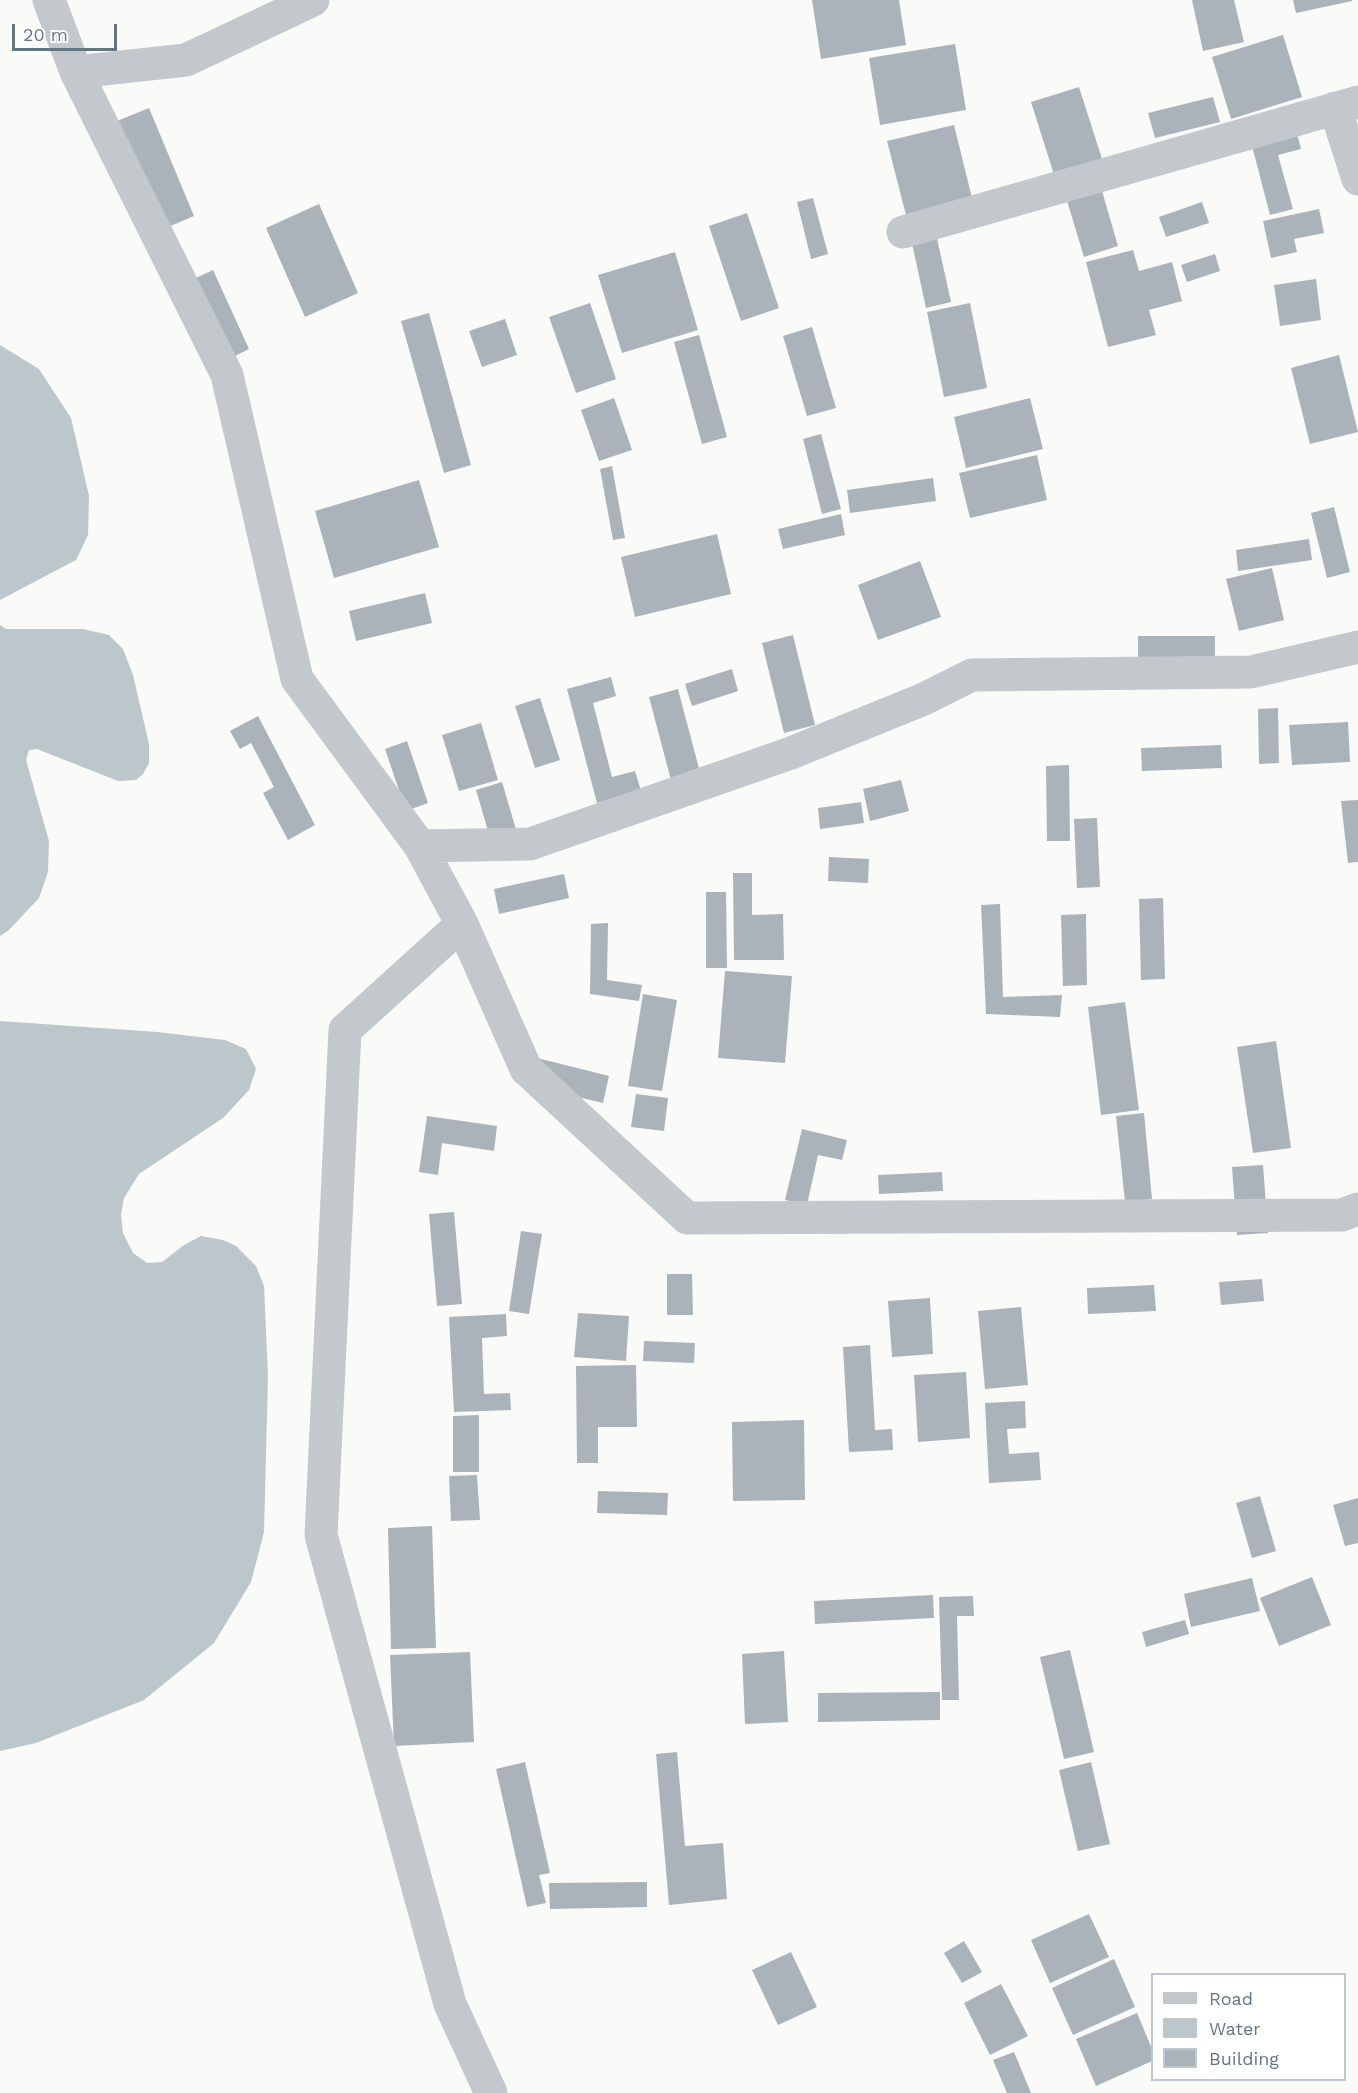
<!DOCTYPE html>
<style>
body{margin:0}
#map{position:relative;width:1358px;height:2093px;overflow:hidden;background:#fafaf8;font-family:"Work Sans",sans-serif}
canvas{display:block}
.legend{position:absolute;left:1151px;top:1973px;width:195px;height:108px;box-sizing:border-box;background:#fff;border:2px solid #c1c8cd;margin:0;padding:8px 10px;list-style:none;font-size:18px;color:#657683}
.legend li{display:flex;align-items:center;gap:12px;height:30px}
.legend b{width:30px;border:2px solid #c1c8cd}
.scale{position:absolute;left:12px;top:24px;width:105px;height:27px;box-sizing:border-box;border:3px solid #657683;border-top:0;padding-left:8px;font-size:18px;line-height:21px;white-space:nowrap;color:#657683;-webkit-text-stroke:4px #fff;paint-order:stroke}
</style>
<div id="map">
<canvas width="1358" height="2093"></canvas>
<ul class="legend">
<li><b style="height:8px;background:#c3c8cc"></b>Road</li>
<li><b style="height:16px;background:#bbc7cb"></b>Water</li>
<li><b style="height:16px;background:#aab3b9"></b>Building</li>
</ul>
<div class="scale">20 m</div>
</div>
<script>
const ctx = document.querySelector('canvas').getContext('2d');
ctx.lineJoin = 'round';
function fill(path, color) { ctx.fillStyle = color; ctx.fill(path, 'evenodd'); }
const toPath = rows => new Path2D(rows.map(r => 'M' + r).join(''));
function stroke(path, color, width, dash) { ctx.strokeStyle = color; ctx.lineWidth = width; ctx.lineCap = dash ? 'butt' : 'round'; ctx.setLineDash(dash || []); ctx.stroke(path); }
const water = toPath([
 [0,345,39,369,71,418,89,496,88,535,76,560,0,600],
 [0,625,6,629,83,629,109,635,123,649,133,675,149,744,149,763,143,774,136,780,118,781,37,749,29,750,26,760,49,841,48,872,39,898,8,931,0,936],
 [0,1021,157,1032,225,1040,246,1049,256,1069,249,1090,223,1118,139,1174,124,1198,121,1215,123,1233,133,1253,147,1263,162,1262,184,1245,201,1236,223,1240,236,1246,256,1266,264,1286,268,1376,264,1532,251,1582,214,1643,144,1700,36,1743,0,1751]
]);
const building = toPath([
 [812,0,899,0,906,45,821,59],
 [1192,0,1234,0,1244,42,1203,51],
 [1293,0,1352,0,1352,1,1296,13],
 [1283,35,1302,97,1231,119,1212,57],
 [955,44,966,110,880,125,869,58],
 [1079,87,1104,165,1056,181,1031,102],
 [1213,97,1220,122,1155,138,1148,113],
 [149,108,194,216,161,230,117,121],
 [954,125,973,202,907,219,887,141],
 [1296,130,1301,149,1278,155,1293,209,1270,215,1251,142],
 [1100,184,1118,246,1084,257,1065,194],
 [813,198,828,254,811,259,797,202],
 [1202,202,1209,223,1166,237,1159,217],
 [319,204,358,293,305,317,266,228],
 [1319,209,1324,233,1294,239,1297,252,1271,258,1263,221],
 [747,213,779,308,741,321,709,226],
 [936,234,951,302,926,308,911,239],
 [1133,250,1139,271,1172,262,1182,301,1149,310,1156,335,1108,347,1086,262],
 [675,252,698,330,622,353,598,275],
 [1215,254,1220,271,1187,282,1181,265],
 [213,270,249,349,225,361,189,281],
 [1316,279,1321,320,1280,326,1274,285],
 [590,303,616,379,576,393,549,317],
 [970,303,987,388,944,397,927,312],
 [429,313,471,465,444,473,401,321],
 [505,319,517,355,482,367,469,331],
 [812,327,836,408,807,416,783,336],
 [699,335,727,437,702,444,674,342],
 [1339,355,1358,432,1310,444,1291,368],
 [614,398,632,450,599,461,581,410],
 [1030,398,1043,449,966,468,954,417],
 [821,434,841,509,822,514,803,439],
 [1037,455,1047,500,970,518,959,473],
 [612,466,625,538,613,540,600,469],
 [933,478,936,501,850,513,847,490],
 [419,480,439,547,334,578,315,511],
 [1334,507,1350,572,1327,578,1311,513],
 [841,514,845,535,783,549,778,529],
 [717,534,731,594,635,617,621,557],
 [1309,539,1312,560,1238,571,1236,550],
 [920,561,941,617,878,640,858,585],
 [1272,568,1284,620,1239,631,1226,579],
 [425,593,432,623,356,641,349,611],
 [793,635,815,725,784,733,762,643],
 [1138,636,1215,636,1215,667,1138,667],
 [732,669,738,691,692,706,685,684],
 [611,677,616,696,593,703,612,777,635,771,641,791,597,803,567,689],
 [678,689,701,776,672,784,649,697],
 [540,698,560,760,535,768,515,706],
 [1278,708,1279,763,1259,764,1258,709],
 [258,716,315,825,288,840,263,793,274,787,251,743,240,749,230,731],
 [1348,722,1350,762,1292,765,1289,725],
 [481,723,498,780,459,791,442,735],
 [407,741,428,803,406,811,385,749],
 [1221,745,1222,768,1142,771,1141,748],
 [1069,765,1070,841,1047,841,1046,766],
 [901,780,909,811,870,821,863,789],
 [502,782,517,833,491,841,476,790],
 [1358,800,1358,862,1348,863,1341,801],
 [861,802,864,823,820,829,818,808],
 [1097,818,1100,887,1077,888,1074,819],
 [829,857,869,859,868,883,828,881],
 [733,873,752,873,752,915,783,914,784,960,734,960],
 [564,874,569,898,499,914,494,889],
 [706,892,726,892,727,968,706,968],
 [1163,898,1165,979,1141,980,1139,899],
 [1000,904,1003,997,1062,995,1060,1017,986,1014,981,905],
 [1086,914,1087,985,1063,986,1061,915],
 [608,923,607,980,642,985,639,1001,590,994,591,924],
 [725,971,792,976,785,1063,718,1058],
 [643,994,677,1000,662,1091,628,1086],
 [1125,1002,1139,1110,1101,1115,1088,1007],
 [1276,1041,1291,1148,1253,1153,1237,1047],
 [521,1054,609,1076,603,1103,515,1082],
 [636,1094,668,1098,664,1131,631,1127],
 [1144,1113,1152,1199,1125,1202,1116,1116],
 [427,1116,497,1126,494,1151,442,1143,438,1175,419,1172],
 [802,1129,847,1140,842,1160,818,1155,807,1205,785,1200],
 [1263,1165,1268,1233,1237,1235,1232,1167],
 [942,1172,943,1191,879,1194,878,1175],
 [454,1212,462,1304,437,1306,429,1214],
 [521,1231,542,1234,529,1314,509,1311],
 [667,1274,692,1274,693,1315,667,1315],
 [1262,1279,1264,1301,1221,1305,1219,1282],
 [1154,1285,1156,1311,1088,1314,1087,1288],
 [930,1298,933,1354,892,1357,888,1301],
 [1021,1307,1028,1385,985,1389,978,1311],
 [578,1313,629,1316,626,1361,574,1357],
 [506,1314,507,1336,482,1338,484,1394,510,1393,511,1410,454,1412,449,1317],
 [644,1341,695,1343,694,1363,643,1361],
 [870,1345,875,1430,892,1429,893,1450,849,1452,843,1347],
 [636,1365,637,1427,598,1427,598,1463,577,1463,576,1366],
 [966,1372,970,1438,918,1442,914,1375],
 [1025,1401,1026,1428,1007,1429,1009,1454,1039,1452,1041,1480,989,1483,985,1403],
 [479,1415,479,1472,453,1472,453,1416],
 [804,1420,805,1500,733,1501,732,1422],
 [477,1475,480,1520,451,1521,449,1476],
 [598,1491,668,1493,667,1515,597,1513],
 [1260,1496,1276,1551,1252,1558,1236,1503],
 [1358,1498,1358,1543,1345,1546,1333,1505],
 [432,1526,436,1648,391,1649,388,1528],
 [1312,1577,1331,1625,1279,1646,1260,1598],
 [1252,1578,1260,1611,1191,1627,1184,1594],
 [933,1595,934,1618,815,1624,814,1601],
 [973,1596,974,1616,957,1616,959,1700,942,1700,939,1597],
 [1185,1620,1189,1634,1146,1647,1142,1632],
 [1070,1650,1094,1752,1064,1759,1040,1657],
 [784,1651,788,1722,745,1724,742,1654],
 [470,1652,474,1742,394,1746,390,1655],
 [940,1692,940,1720,818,1722,818,1693],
 [677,1752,685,1846,723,1843,727,1899,669,1905,656,1754],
 [525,1762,550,1873,539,1875,546,1903,527,1907,496,1769],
 [1091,1762,1110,1844,1078,1851,1059,1770],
 [647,1882,647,1907,550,1909,549,1883],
 [1089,1914,1109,1957,1050,1983,1031,1940],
 [964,1941,982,1972,962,1983,944,1953],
 [791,1952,817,2007,778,2025,752,1970],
 [1114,1959,1135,2007,1073,2035,1052,1988],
 [1001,1984,1028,2036,990,2055,964,2003],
 [1137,2013,1152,2049,1152,2061,1096,2086,1076,2039],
 [1014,2052,1031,2093,1007,2093,993,2060]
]);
const street = toPath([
 [49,0,76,72,227,375,297,679,420,846,462,924,526,1069,687,1218,1342,1215,1358,1209],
 [76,72,186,60,313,0],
 [1335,108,1358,179],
 [903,232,1358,102],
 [420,846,530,844,791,753,924,699,972,675,1251,672,1358,647],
 [462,924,345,1030,321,1535,450,2004,491,2093]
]);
fill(water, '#bbc7cb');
fill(building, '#aab3b9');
stroke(street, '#c3c8cc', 33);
</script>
